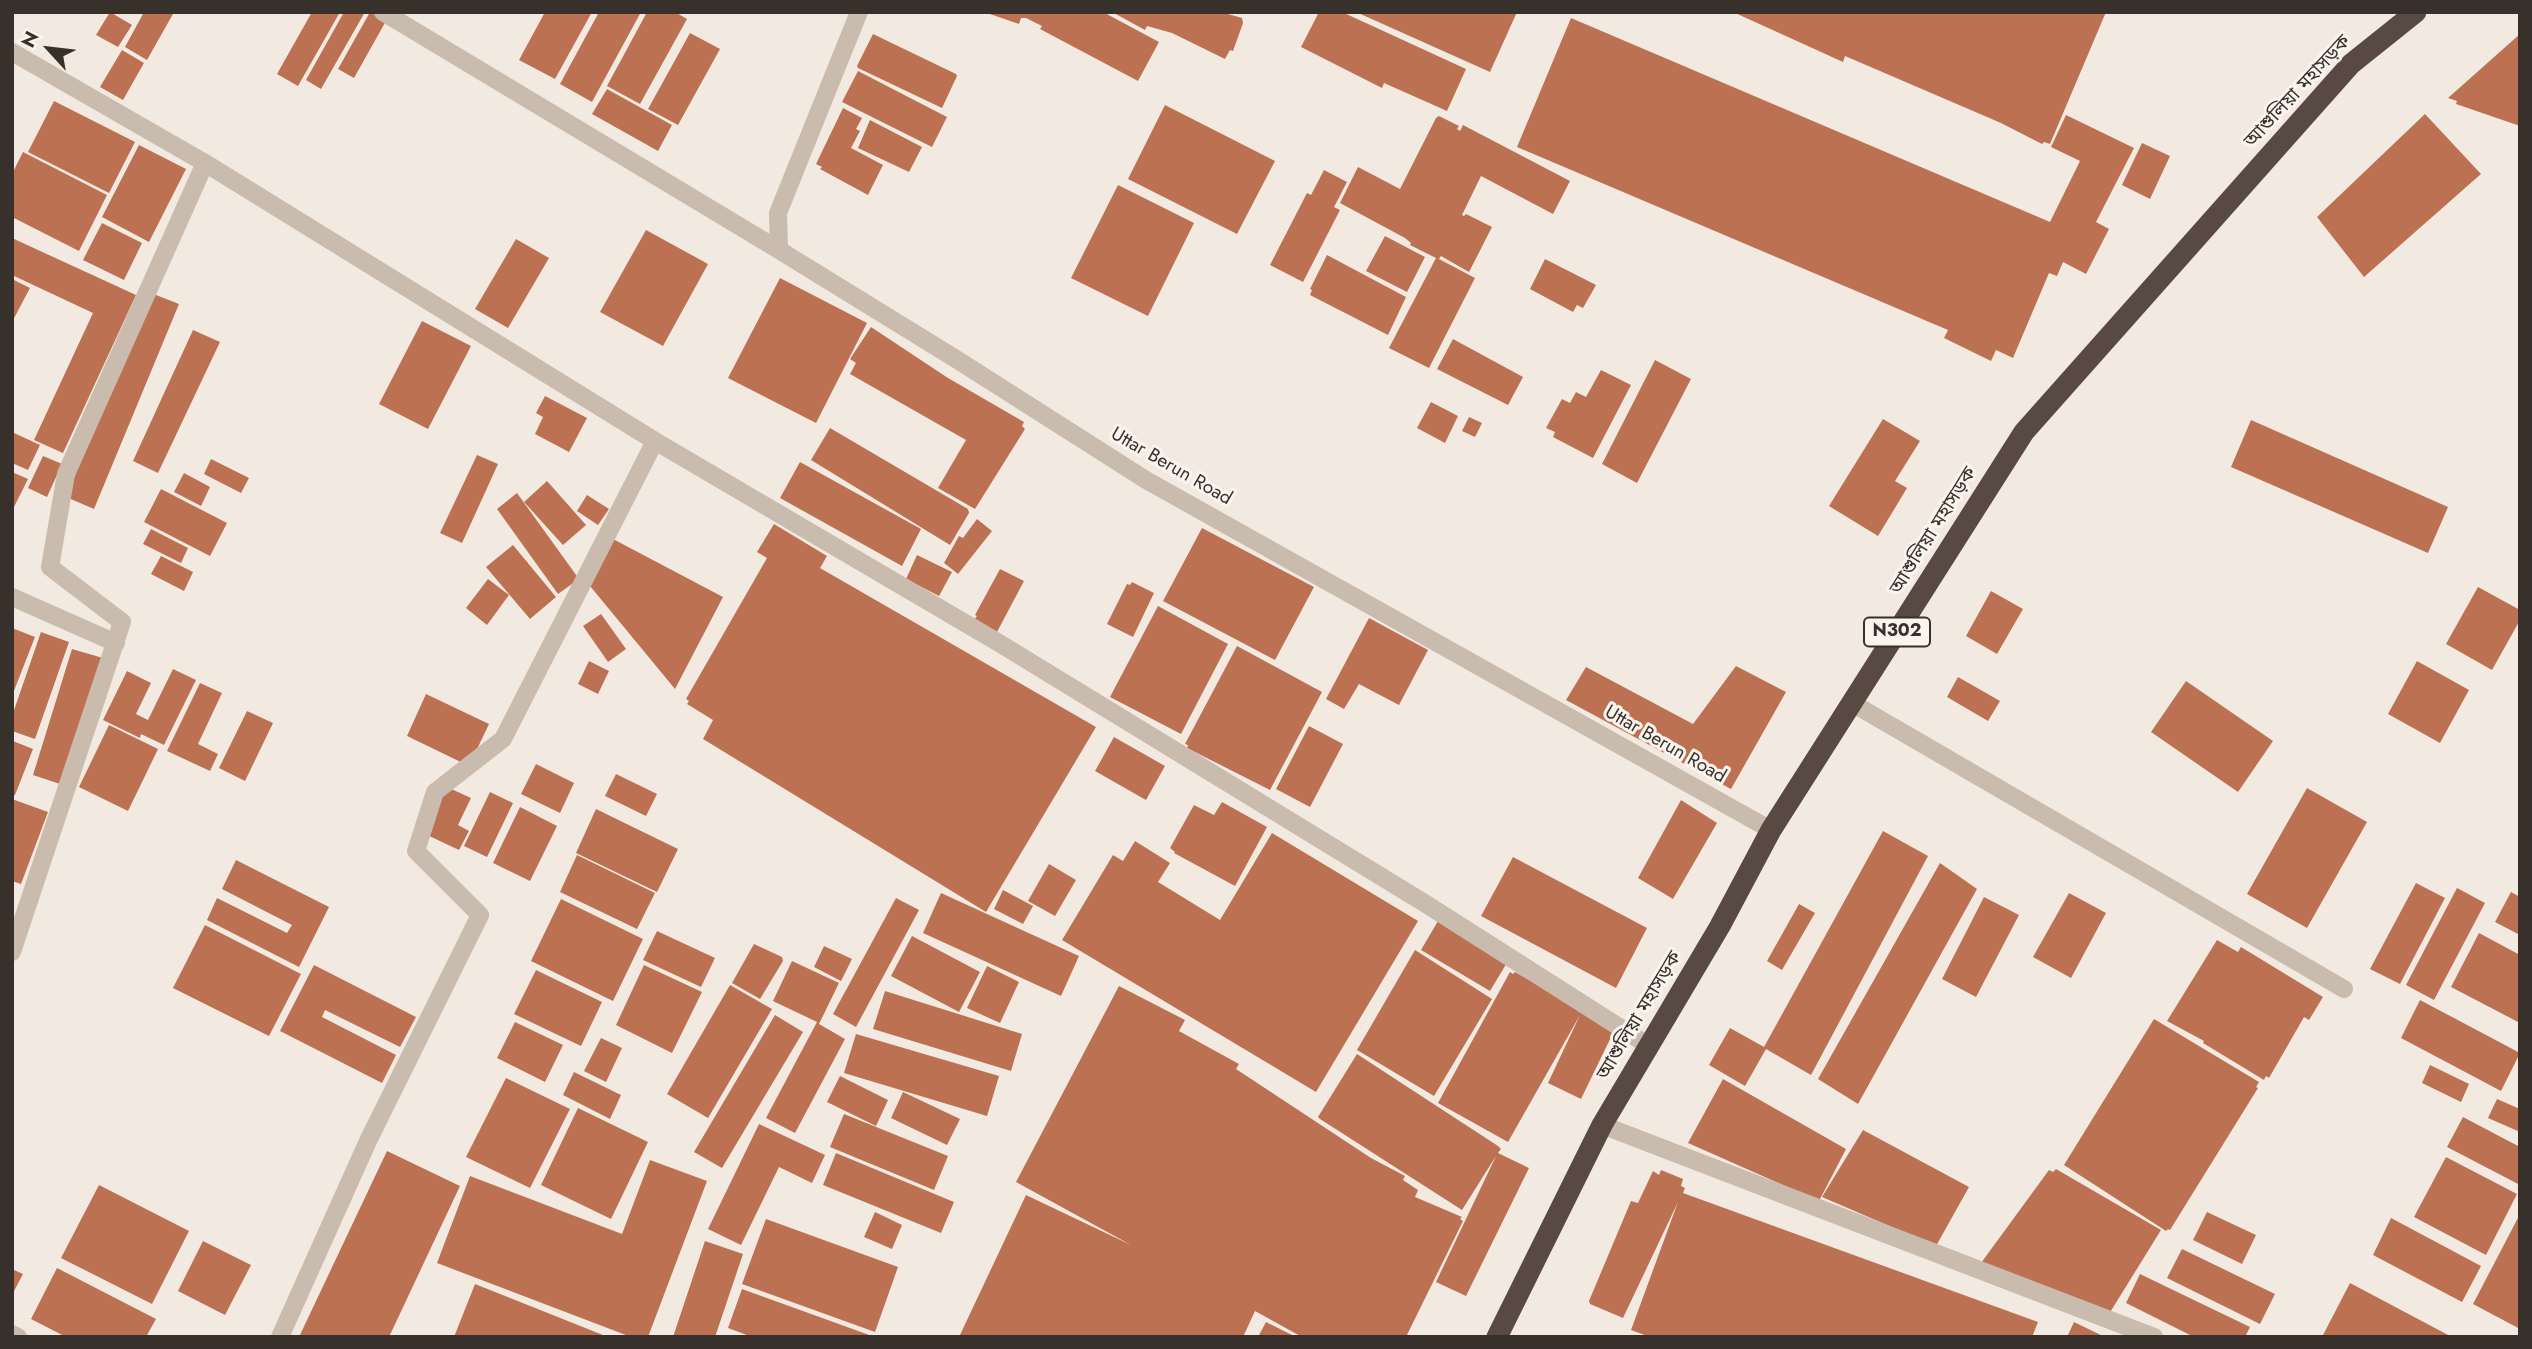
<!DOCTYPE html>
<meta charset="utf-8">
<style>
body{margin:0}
#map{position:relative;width:2532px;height:1349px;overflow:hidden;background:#f2eae0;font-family:Jost,sans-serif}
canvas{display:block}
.frame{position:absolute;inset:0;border:14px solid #38302b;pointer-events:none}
.north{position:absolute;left:14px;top:14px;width:70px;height:70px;-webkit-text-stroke:5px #f9f4ed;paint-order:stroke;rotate:297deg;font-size:19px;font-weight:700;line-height:28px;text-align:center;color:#38302b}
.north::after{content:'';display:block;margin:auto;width:24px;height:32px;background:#38302b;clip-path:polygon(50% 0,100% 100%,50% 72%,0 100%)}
</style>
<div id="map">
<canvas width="2532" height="1349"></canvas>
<div class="frame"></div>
<div class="north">N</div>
</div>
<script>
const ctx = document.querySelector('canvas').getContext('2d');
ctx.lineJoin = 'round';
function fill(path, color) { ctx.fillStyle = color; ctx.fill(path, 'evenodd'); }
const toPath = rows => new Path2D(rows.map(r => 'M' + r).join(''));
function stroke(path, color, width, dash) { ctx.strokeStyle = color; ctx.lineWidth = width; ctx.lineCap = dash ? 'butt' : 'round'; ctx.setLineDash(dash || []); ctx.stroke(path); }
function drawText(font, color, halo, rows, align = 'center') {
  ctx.font = font + ' Jost,"Noto Sans Bengali",sans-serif'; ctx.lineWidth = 6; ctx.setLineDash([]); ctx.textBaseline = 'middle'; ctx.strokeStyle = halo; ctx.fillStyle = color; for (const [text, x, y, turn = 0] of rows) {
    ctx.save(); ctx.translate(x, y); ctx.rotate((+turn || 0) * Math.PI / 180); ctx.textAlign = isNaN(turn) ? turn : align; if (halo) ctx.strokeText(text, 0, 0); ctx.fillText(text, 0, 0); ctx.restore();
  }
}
const building = toPath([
 [110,12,132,25,118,47,96,35],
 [144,12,173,14,147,60,125,47],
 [312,12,340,12,298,86,277,74],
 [344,12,365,12,321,89,306,80],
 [370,12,386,21,354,78,338,69],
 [545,12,592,12,555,79,519,60],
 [599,12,641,12,592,102,560,84],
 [647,12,675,12,687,19,640,104,607,86],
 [984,12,1103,12,1159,42,1138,81,1040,29,1042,26,1026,18,1021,18,1019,24],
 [1112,12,1221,12,1242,18,1243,23,1233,51,1230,50,1225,59,1172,33,1147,26,1145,30],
 [1319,12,1342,12,1466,69,1447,111,1384,83,1382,88,1301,47],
 [1356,12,1517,12,1490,72],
 [1733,12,2106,12,2050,144,2044,142,2042,144,2001,123,1845,56,1843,62],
 [1571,18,2050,222,2080,161,2051,147,2066,115,2134,148,2096,222,2109,229,2086,274,2063,262,2057,276,2049,273,2013,358,1996,350,1991,361,1944,338,1948,330,1517,147],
 [690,33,720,49,678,125,648,109],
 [873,34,956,74,957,76,942,108,858,68,857,66],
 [2520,34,2520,126,2456,104,2457,101,2448,98],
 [122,50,144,63,123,100,100,87],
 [858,71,947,117,932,147,842,102],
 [607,89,672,125,658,151,592,114],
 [54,101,135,142,109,193,28,152],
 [1165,105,1275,161,1237,234,1128,179],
 [843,108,862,118,856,129,860,131,851,148,883,165,868,195,820,169,822,167,816,164],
 [2425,114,2481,174,2364,277,2317,217],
 [1439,116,1459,126,1457,129,1460,131,1463,125,1570,181,1553,214,1481,176,1462,215,1464,216,1466,214,1492,227,1469,272,1441,256,1439,259,1475,278,1429,368,1389,348,1436,258,1410,245,1411,243,1405,238,1340,203,1358,167,1400,189,1436,118],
 [870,120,922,147,909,172,858,148],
 [2142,143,2170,156,2150,199,2122,185],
 [139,145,186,169,149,242,102,217],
 [23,152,107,195,79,251,12,217,12,174],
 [1324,170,1347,182,1334,207,1340,210,1303,282,1270,265,1307,193,1311,195],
 [1118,185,1194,223,1148,316,1071,278],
 [102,223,142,243,124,280,83,260],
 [646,230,708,264,663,346,600,312],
 [1385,236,1425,257,1407,292,1366,271],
 [12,238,136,295,63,453,34,440,93,313,12,275],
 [516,239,549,258,508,328,475,309],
 [1327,255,1406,297,1388,335,1310,295,1312,290,1310,289],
 [1545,259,1596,285,1583,308,1577,305,1573,312,1530,289],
 [780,278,867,323,816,423,728,378],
 [12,279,30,288,12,322],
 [151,293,179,304,94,509,66,497],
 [422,321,471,346,428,429,379,404],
 [871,327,948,378,1024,422,1022,426,1025,429,975,509,938,488,966,440,850,374,856,363,850,359],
 [193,330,220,342,158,473,133,461],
 [1453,339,1523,377,1508,405,1437,369],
 [1655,360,1691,379,1637,483,1602,464],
 [1601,370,1631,385,1593,458,1553,437,1555,432,1546,428,1562,399,1570,403,1576,392,1586,397],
 [545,396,587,418,569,452,535,434,543,417,536,413],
 [1431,402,1458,416,1445,443,1417,428],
 [1469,417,1482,423,1475,437,1462,431],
 [1883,419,1920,441,1895,481,1907,488,1878,536,1829,506],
 [2251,420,2448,507,2428,553,2231,467],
 [830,428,968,509,969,513,950,545,811,460],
 [12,432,40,445,28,470,12,463],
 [477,455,498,464,462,543,440,533],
 [43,456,62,464,47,497,28,488],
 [211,459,249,478,241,493,204,474],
 [800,462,921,529,902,566,780,498],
 [12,472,28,479,12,511],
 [184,473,210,487,201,506,174,492],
 [547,481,586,525,563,545,524,502],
 [161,489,227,523,210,556,144,522],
 [517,493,579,579,558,594,497,509],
 [587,495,609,509,598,525,577,511],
 [977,519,992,531,958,574,944,563,959,536,963,538],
 [774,524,827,556,820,568,1096,727,986,912,703,739,713,720,687,704,689,701,686,699,767,558,757,552],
 [1202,528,1314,587,1275,660,1163,601],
 [151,529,188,548,181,563,143,544],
 [613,539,723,597,675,689,590,586],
 [513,545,556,597,530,619,486,567],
 [917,555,952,572,939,596,906,579],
 [161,556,193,572,184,591,151,574],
 [1000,569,1024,581,997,632,974,620,977,616,975,615],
 [488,579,509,595,487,625,466,608],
 [1132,582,1154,593,1133,637,1107,624,1127,584,1130,585],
 [2478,587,2520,610,2520,620,2492,670,2446,644],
 [1991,591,2023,609,1997,654,1966,636],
 [1158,606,1228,644,1181,734,1110,697],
 [601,614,626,649,608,662,583,626],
 [1369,618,1428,650,1399,705,1359,684,1344,709,1326,699],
 [12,628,35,637,12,696],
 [41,632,69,642,35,739,12,731,12,716],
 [1237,646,1322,692,1270,790,1187,748,1188,745,1185,744],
 [72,649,103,658,63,785,33,775],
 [589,661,609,671,598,694,578,684],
 [2417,661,2469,690,2440,743,2388,714],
 [1736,666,1786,692,1731,789,1566,700,1586,667,1693,724],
 [173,669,196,680,164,745,141,734,140,738,103,720,127,671,151,683,136,714,148,720],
 [1958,677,2000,701,1988,721,1947,697],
 [2186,681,2273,741,2238,792,2151,732],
 [200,683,222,693,198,744,218,754,210,771,167,751],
 [426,694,489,724,469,766,407,736],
 [247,711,273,723,245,781,219,768],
 [109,725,158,749,128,811,79,787],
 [1309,726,1343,744,1310,807,1276,789],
 [1114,737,1165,766,1146,800,1095,771],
 [13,741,33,749,15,795,12,794],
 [536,764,574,783,560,813,521,794],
 [616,774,657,794,646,816,605,796],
 [447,787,471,798,458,825,469,831,459,850,425,834],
 [2307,788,2367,822,2307,928,2247,894],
 [490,792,513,803,487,857,464,846],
 [12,799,48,812,21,884,12,881],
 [1681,800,1717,823,1673,899,1638,878],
 [1222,802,1267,827,1235,886,1174,853,1175,852,1170,848,1194,805,1214,815],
 [520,807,557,826,530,881,493,863],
 [596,809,678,849,657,892,576,853],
 [1883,831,1928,856,1811,1075,1766,1049,1745,1086,1709,1065,1730,1028,1764,1047],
 [1272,833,1418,921,1316,1092,1062,940,1113,855,1123,861,1135,841,1170,863,1158,882,1220,920],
 [577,855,655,893,637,929,560,892],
 [1513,857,1647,928,1616,988,1481,916],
 [236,860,329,907,299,967,207,920,217,898,287,933,292,925,222,889],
 [1940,863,1977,889,1858,1104,1818,1079],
 [1049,864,1076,880,1055,916,1028,901],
 [2416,883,2445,898,2400,984,2370,969],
 [2457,888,2485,903,2434,1000,2406,985],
 [1003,890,1033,906,1023,924,994,909],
 [2511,892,2520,897,2520,935,2495,922],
 [941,893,1079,956,1061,996,923,933],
 [2069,893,2106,913,2071,978,2033,957],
 [1984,897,2019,915,1976,997,1942,979],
 [896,898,919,910,856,1027,833,1014],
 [561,899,643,939,613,1001,531,961],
 [1799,904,1815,913,1782,970,1767,961],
 [1438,921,1508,961,1490,991,1421,950],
 [205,925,301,974,269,1036,173,988],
 [657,931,715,958,701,987,643,960],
 [2479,933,2520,955,2520,1023,2451,987],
 [912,936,980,972,959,1012,891,976],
 [2217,940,2238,952,2241,947,2323,997,2309,1020,2304,1017,2269,1078,2266,1076,2264,1080,2203,1043,2204,1041,2167,1021],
 [754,944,782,957,783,961,760,999,732,983],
 [824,946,852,959,841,981,814,967],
 [1415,950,1492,999,1434,1096,1357,1050],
 [792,961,839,983,819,1024,845,1039,795,1133,766,1118,817,1022,773,1001],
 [314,965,416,1017,400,1047,325,1010,322,1017,396,1055,382,1083,280,1031],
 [644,965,702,992,672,1053,616,1025],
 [987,966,1019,982,1000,1023,967,1008],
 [536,970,602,1002,581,1046,514,1014],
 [1510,972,1513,974,1515,972,1615,1029,1581,1099,1548,1083,1580,1015,1508,1142,1438,1103],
 [730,985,772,1009,708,1118,667,1094],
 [1119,986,1185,1020,1179,1031,1239,1064,1236,1069,1371,1158,1405,1176,1403,1180,1418,1190,1415,1197,1462,1217,1460,1219,1463,1221,1406,1337,1302,1337,1255,1311,1243,1337,959,1337,1026,1195,1131,1245,1016,1182],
 [885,991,1022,1034,1011,1071,873,1029],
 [2420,1000,2520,1053,2501,1091,2401,1038],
 [775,1015,803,1032,722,1168,694,1152],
 [2154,1019,2259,1082,2256,1087,2258,1088,2170,1230,2168,1229,2166,1231,2064,1165],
 [515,1022,563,1045,545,1082,497,1058],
 [856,1034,999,1076,987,1116,844,1073],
 [601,1038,622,1048,606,1082,584,1071],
 [1357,1054,1498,1146,1501,1149,1498,1153,1529,1168,1466,1296,1436,1282,1496,1156,1462,1210,1320,1119,1318,1117],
 [2430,1065,2469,1084,2461,1102,2422,1083],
 [574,1072,621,1095,610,1119,563,1095],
 [840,1076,888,1100,876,1126,827,1102],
 [506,1078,570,1109,530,1188,466,1157],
 [1723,1079,1846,1149,1819,1201,1688,1143],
 [903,1092,960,1119,947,1145,891,1118],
 [2497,1099,2520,1109,2520,1132,2488,1118],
 [578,1108,648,1142,611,1219,541,1185],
 [844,1114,948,1156,934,1190,830,1147],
 [2463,1117,2520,1147,2520,1185,2447,1147],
 [759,1124,825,1155,812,1183,779,1167,741,1245,708,1229],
 [1863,1130,1969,1187,1936,1246,1822,1197],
 [387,1151,460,1186,389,1337,299,1337],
 [836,1153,954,1202,941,1233,823,1185],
 [2446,1157,2517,1194,2486,1255,2414,1217],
 [650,1160,707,1181,648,1337,631,1337,437,1263,470,1176,622,1234],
 [2056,1169,2161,1230,2109,1314,1981,1263,2049,1170,2053,1172],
 [1661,1170,1683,1179,1681,1186,1685,1188,1683,1193,2038,1322,2032,1337,1650,1337,1631,1330,1678,1202,1623,1318,1590,1304,1589,1301,1631,1201,1638,1203,1653,1171,1659,1175],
 [99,1185,189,1231,152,1304,61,1258],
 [875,1212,902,1225,892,1249,864,1237],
 [2207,1212,2256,1235,2242,1264,2193,1240],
 [2520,1214,2520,1329,2473,1304],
 [2391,1218,2481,1266,2462,1302,2373,1255],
 [766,1219,898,1267,875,1332,742,1284],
 [203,1241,251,1265,225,1315,178,1291],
 [705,1241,743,1254,715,1337,673,1337],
 [2182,1249,2275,1294,2260,1324,2167,1278],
 [57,1268,156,1319,146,1337,66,1337,31,1319],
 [12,1269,23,1274,12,1295],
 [2140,1274,2250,1327,2245,1337,2194,1337,2126,1303],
 [2350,1283,2452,1337,2322,1337],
 [475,1284,608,1337,454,1337],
 [742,1289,872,1336,872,1337,752,1337,728,1328],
 [1266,1322,1296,1337,1258,1337],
 [2074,1322,2105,1337,2067,1337]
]);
const street = toPath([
 [383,12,779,250],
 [859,12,778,213,779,250,956,359,1146,480,1771,830],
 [12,52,205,163,655,441],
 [12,597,116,643],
 [1852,703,2344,989],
 [12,952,122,622,50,567,66,474,205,163],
 [1602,1125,2154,1337],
 [12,1334,18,1337],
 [280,1337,368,1141,480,915,416,851,435,792,503,739,655,441,999,643,1426,904,1649,1046]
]);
const highway = toPath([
 [1497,1337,1602,1125,1720,926,1771,830,2024,432,2351,64,2416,12]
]);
const shields = [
 [1897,632,66]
];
const shieldNames = [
 ["N302",1897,632]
];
const streetNames = [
 ["আশুলিয়া মহাসড়ক",2298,92,-47],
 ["Uttar Berun Road",1171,467,30],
 ["আশুলিয়া মহাসড়ক",1934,531,-58],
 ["Uttar Berun Road",1665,745,30],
 ["আশুলিয়া মহাসড়ক",1640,1016,-59]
];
fill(building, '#bd7153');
stroke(street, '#c9bbad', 18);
stroke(highway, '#584a43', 21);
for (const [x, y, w] of shields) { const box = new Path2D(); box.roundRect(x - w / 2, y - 14.5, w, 29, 5); ctx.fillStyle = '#f9f4ed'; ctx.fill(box); stroke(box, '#38302b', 2); }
drawText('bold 18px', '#38302b', null, shieldNames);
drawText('19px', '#38302b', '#f9f4ed', streetNames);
</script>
